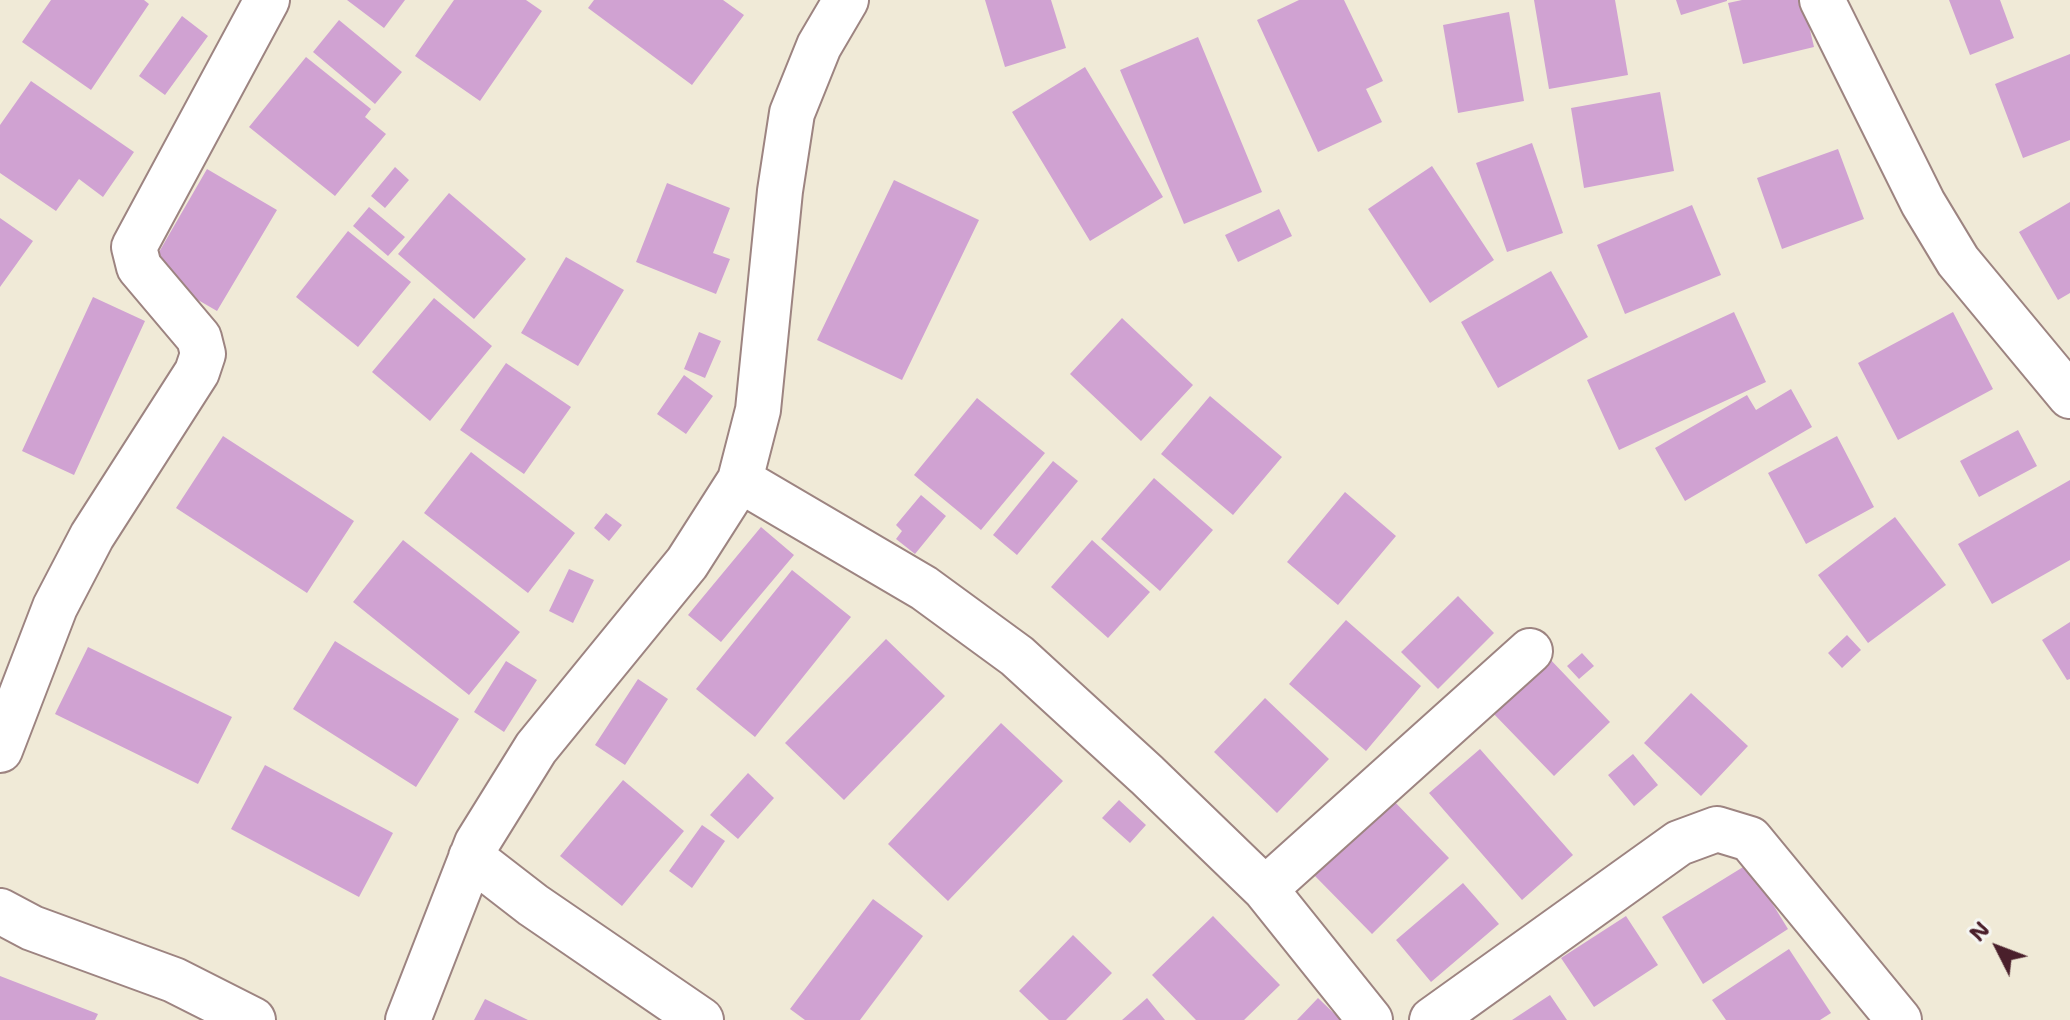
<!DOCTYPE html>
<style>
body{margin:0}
#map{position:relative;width:2070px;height:1020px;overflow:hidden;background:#f0ead7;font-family:"Shantell Sans",sans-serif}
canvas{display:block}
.north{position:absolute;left:1958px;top:908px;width:80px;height:80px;-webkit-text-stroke:6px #f6f6f2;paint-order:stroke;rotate:312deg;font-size:22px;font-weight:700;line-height:32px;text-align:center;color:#4a1f2b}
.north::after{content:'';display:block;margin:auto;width:28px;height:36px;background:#4a1f2b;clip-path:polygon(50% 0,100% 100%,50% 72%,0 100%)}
</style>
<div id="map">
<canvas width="2070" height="1020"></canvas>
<div class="north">N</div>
</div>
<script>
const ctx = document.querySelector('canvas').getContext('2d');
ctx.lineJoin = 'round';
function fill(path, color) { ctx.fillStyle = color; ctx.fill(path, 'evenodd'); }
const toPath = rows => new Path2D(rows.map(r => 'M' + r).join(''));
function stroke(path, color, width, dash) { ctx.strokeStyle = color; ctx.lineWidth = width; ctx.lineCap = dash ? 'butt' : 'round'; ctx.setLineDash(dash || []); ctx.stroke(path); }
const building = toPath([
 [51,0,144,0,149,4,91,90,22,42],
 [347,0,405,0,384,28],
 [454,0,526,0,542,11,480,101,415,56],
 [594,0,723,0,744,15,692,85,588,8],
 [985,0,1051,0,1066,48,1005,67],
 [1299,0,1344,0,1383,81,1366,89,1382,122,1318,152,1257,20],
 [1534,0,1615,0,1628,75,1549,89],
 [1676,0,1727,0,1727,1,1681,15],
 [1742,0,1803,0,1814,47,1743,64,1728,3],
 [1949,0,2000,0,2014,38,1970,55],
 [1509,12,1524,101,1458,113,1443,25],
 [182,16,208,36,165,95,139,76],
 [339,20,402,72,375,104,313,52],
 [1198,37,1262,192,1184,224,1120,70],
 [2070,54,2070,140,2023,158,1995,84],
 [306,57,371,109,365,117,386,134,335,196,249,127],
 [1085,67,1163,197,1090,241,1012,112],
 [31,81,134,152,103,197,79,179,56,211,0,173,0,125],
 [1660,92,1674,171,1584,188,1571,108],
 [1532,143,1563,233,1507,252,1476,163],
 [1838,149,1864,219,1782,249,1757,178],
 [1432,166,1494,260,1430,303,1368,209],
 [395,167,409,180,385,208,371,196],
 [207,169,277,210,217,311,148,271],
 [894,180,979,220,902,380,817,340],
 [667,183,730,208,713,253,730,259,716,294,636,262],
 [449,193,526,259,474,319,398,254],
 [2070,202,2070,293,2058,300,2019,232],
 [1692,205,1721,275,1625,314,1597,245],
 [369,207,405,237,388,256,353,226],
 [1279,209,1292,236,1238,262,1225,235],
 [0,218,33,241,0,287],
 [348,231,411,282,358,347,296,297],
 [566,257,624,290,578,366,521,333],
 [1551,271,1588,337,1498,388,1461,322],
 [93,297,145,321,74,475,22,451],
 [434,298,492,346,430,421,372,372],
 [1734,312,1766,382,1619,450,1587,380],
 [1953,312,1993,389,1898,440,1858,363],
 [1122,318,1193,385,1141,441,1070,374],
 [699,332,721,341,705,378,684,369],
 [506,363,571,407,524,474,460,430],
 [684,375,713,396,686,434,657,414],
 [1791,389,1812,427,1685,501,1655,448,1747,395,1756,410],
 [1210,396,1282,457,1233,515,1161,454],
 [977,398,1045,453,981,530,914,475],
 [2018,430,2037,466,1979,497,1960,461],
 [223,436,354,521,307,593,176,508],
 [1837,436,1874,507,1806,544,1768,473],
 [471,452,575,533,528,593,424,513],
 [1053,461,1078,481,1017,555,993,535],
 [1154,478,1213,530,1160,591,1101,539],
 [2070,480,2070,560,1992,604,1958,544],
 [1345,492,1396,536,1338,605,1287,562],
 [921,495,946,516,915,554,896,539,902,531,896,525],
 [606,513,622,525,609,541,594,528],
 [1895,517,1946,585,1868,643,1818,575],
 [761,527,794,555,721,642,688,615],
 [403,540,520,632,469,695,353,602],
 [1092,540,1150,592,1108,638,1051,587],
 [569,569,594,580,573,623,549,611],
 [792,570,851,617,755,737,696,689],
 [1458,596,1494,633,1438,689,1401,652],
 [1346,620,1421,686,1366,751,1289,684],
 [2070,622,2070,679,2067,680,2042,640],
 [1847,635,1861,650,1842,668,1828,653],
 [886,639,945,696,844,800,785,743],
 [335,641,459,719,416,787,293,709],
 [88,647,232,717,198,784,55,714],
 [1582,653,1594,666,1579,679,1567,666],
 [1547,656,1610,722,1554,776,1490,710],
 [506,661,537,680,504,732,474,712],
 [638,679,668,699,625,765,595,745],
 [1691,693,1748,746,1701,796,1644,743],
 [1265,698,1329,759,1277,813,1214,752],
 [1001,723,1063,781,948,901,888,844],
 [1480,749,1573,855,1522,900,1429,793],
 [1633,754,1658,785,1634,806,1608,775],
 [265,765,393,833,359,897,231,829],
 [748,773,774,798,738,839,710,815],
 [623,780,684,831,622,906,560,856],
 [1391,798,1449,858,1372,934,1314,875],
 [1119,800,1146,825,1130,843,1102,818],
 [702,825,725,841,692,888,669,871],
 [1748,864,1788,929,1703,984,1662,917],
 [1463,883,1499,924,1431,982,1396,940],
 [873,899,923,936,860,1020,805,1020,790,1009],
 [1213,916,1280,985,1244,1020,1196,1020,1152,975],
 [1626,916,1658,965,1594,1007,1561,958],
 [1073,935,1112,973,1066,1020,1049,1020,1019,991],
 [1789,949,1831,1013,1820,1020,1726,1020,1712,1000],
 [0,976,98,1014,95,1020,0,1020],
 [1550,995,1567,1020,1512,1020],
 [1147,998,1165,1020,1122,1020],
 [1318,998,1341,1020,1297,1020],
 [485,999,528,1020,474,1020]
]);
const minor = toPath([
 [1822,0,1923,203,1958,261,2070,396],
 [740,480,924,588,1017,656,1147,775,1265,889,1370,1020],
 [0,750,55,607,92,536,197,372,203,354,199,338,139,267,134,247,267,0],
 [471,857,533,905,701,1020],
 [1265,889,1530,651],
 [0,911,32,928,174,980,253,1020],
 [408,1020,477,843,536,748,687,563,740,480,758,410,780,191,792,113,819,46,846,0],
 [1432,1020,1679,843,1717,829,1750,839,1899,1020]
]);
fill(building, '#d0a2d2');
stroke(minor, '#9d8481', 48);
stroke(minor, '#fff', 44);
</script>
